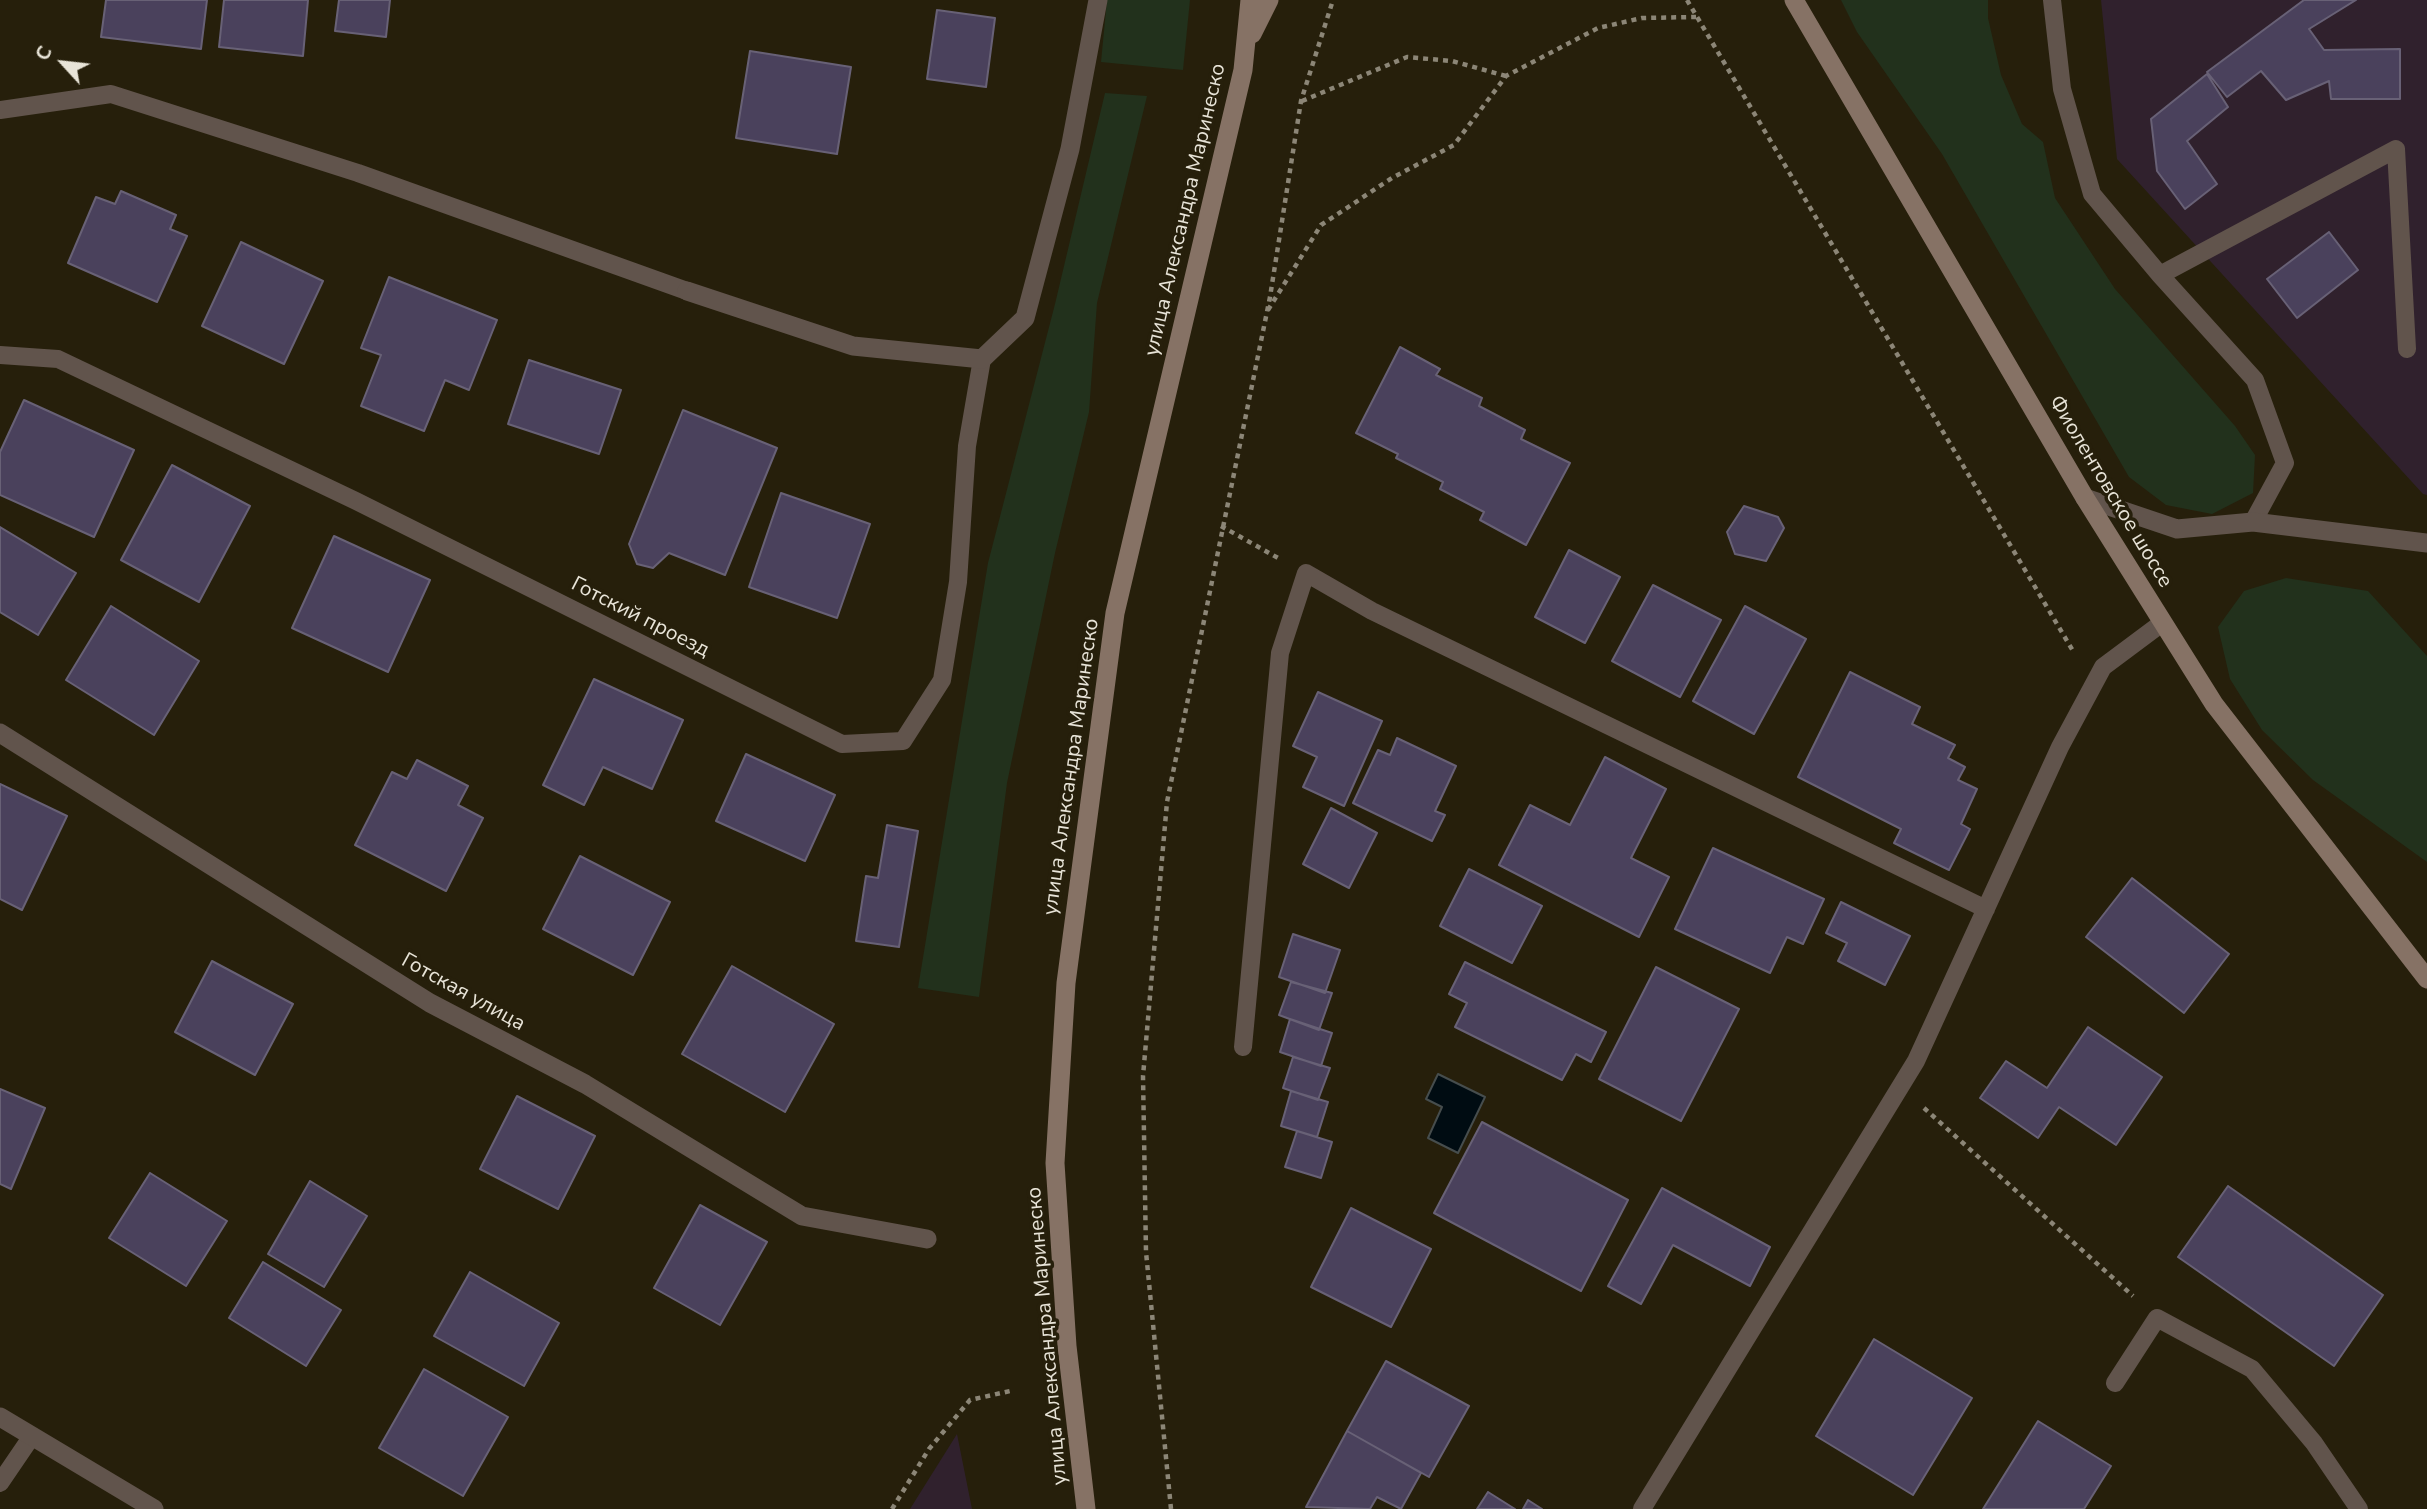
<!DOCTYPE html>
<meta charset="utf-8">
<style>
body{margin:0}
#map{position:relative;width:2427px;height:1509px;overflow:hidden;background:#261f0b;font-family:"Nunito Sans",sans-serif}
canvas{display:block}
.north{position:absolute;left:28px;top:28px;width:70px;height:70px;-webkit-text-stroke:5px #261f0b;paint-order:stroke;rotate:297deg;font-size:19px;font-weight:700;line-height:28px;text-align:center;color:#e8e4d8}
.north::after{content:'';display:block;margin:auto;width:24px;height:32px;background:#e8e4d8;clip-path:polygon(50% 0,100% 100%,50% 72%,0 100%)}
</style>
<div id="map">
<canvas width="2427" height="1509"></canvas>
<div class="north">С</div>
</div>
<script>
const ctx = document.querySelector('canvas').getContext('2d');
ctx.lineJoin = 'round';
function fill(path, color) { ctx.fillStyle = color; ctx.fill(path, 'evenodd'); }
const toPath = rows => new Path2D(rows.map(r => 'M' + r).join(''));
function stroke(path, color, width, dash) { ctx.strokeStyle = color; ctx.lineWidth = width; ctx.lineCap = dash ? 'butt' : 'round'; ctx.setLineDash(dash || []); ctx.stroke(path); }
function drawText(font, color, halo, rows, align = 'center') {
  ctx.font = font + ' "Nunito Sans",sans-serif'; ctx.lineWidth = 7; ctx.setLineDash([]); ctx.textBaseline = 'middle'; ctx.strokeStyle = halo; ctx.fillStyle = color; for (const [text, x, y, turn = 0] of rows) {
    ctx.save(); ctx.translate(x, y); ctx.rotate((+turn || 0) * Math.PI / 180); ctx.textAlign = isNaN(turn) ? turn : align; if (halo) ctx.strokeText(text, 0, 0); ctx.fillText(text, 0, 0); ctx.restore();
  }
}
const industrial = toPath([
 [2101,0,2427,0,2427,495,2423,494,2117,159],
 [957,1434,972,1509,910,1509]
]);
const green = toPath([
 [1107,0,1190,0,1183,70,1101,62],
 [1841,0,1988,0,1988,18,2001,75,2022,124,2043,142,2055,198,2115,289,2235,426,2255,455,2253,493,2212,514,2166,505,2129,477,1942,154,1857,32],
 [1105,93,1147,96,1097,303,1089,412,1055,553,1007,783,979,997,918,988,988,563,1055,304],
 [2286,578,2368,591,2427,656,2427,862,2313,780,2262,730,2230,679,2218,627,2244,591]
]);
const water = toPath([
 [1438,1074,1485,1097,1458,1153,1428,1138,1442,1107,1426,1099,1438,1074]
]);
const building = toPath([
 [106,0,207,0,201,49,101,37,106,0],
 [224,0,308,0,303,56,219,47,224,0],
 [339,0,390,0,386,37,335,31,339,0],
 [2304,0,2356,0,2309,29,2324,50,2400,49,2400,99,2331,99,2329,81,2286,100,2261,71,2227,97,2207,72,2304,0],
 [937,10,995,18,986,87,927,79,937,10],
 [750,51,851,67,837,154,736,138,750,51],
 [2207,74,2228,107,2187,141,2217,184,2185,209,2157,171,2151,119,2207,74],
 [121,191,176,215,170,229,187,236,157,302,68,263,96,197,115,204,121,191],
 [2329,232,2358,270,2297,318,2267,279,2329,232],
 [241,242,323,281,284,364,202,326,241,242],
 [389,277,497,320,469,390,445,380,424,431,361,406,381,355,361,348,389,277],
 [1400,347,1440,369,1436,375,1482,398,1479,406,1525,430,1521,439,1570,463,1526,545,1480,520,1484,512,1440,489,1443,482,1396,458,1398,454,1356,433,1400,347],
 [529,360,621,390,599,454,508,424,529,360],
 [24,400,134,450,94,537,0,495,0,452,24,400],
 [683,410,777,448,725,575,669,553,653,568,637,564,629,544,683,410],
 [172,465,250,506,199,602,121,560,172,465],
 [781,493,870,524,837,618,749,587,781,493],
 [1744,506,1778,517,1784,528,1766,561,1735,554,1727,532,1744,506],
 [0,527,76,573,38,635,0,612,0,527],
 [334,536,430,580,388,672,292,628,334,536],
 [1569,550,1620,577,1585,643,1535,617,1569,550],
 [1653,585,1721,620,1680,697,1612,661,1653,585],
 [111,606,199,661,154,735,66,680,111,606],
 [1745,606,1806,639,1754,734,1693,701,1745,606],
 [1850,672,1920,707,1912,724,1955,745,1948,758,1965,767,1958,780,1977,789,1961,824,1970,829,1949,870,1894,843,1901,829,1798,777,1850,672],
 [594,679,683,720,652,789,603,767,584,805,543,785,594,679],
 [1318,692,1382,721,1344,806,1303,787,1317,757,1293,746,1318,692],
 [1397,738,1456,766,1435,811,1445,815,1432,841,1353,803,1378,750,1390,755,1397,738],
 [746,754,835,795,805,861,716,821,746,754],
 [1605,757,1666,789,1631,858,1669,877,1639,937,1499,865,1530,805,1570,825,1605,757],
 [417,760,468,786,458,805,483,818,446,891,355,845,392,772,407,779,417,760],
 [0,784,67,816,22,910,0,899,0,784],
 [1331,808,1377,833,1349,888,1303,864,1331,808],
 [887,825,918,831,899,947,856,941,866,876,878,878,887,825],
 [1713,848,1824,899,1803,944,1787,937,1770,973,1675,929,1713,848],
 [580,856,670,902,633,975,543,929,580,856],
 [1469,869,1542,906,1512,963,1440,926,1469,869],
 [2132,878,2229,954,2184,1013,2086,937,2132,878],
 [1841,902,1910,936,1885,985,1838,961,1847,943,1826,933,1841,902],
 [1293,934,1340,950,1325,993,1279,977,1293,934],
 [212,961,293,1004,255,1075,175,1032,212,961],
 [1465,962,1606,1032,1591,1062,1576,1054,1562,1080,1455,1027,1467,1003,1449,994,1465,962],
 [732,966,834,1024,785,1112,682,1054,732,966],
 [1656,967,1739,1009,1681,1121,1599,1079,1656,967],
 [1291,982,1332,993,1319,1030,1279,1015,1291,982],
 [1290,1019,1332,1033,1321,1066,1280,1052,1290,1019],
 [2088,1027,2162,1077,2116,1145,2059,1107,2038,1138,1980,1098,2006,1061,2047,1088,2088,1027],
 [1293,1057,1330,1068,1318,1100,1283,1088,1293,1057],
 [0,1089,45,1108,11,1189,0,1184,0,1089],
 [1291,1091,1328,1102,1317,1137,1281,1126,1291,1091],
 [517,1096,595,1136,558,1209,480,1169,517,1096],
 [1482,1122,1628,1200,1581,1291,1434,1213,1482,1122],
 [1297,1131,1332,1142,1321,1178,1285,1167,1297,1131],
 [150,1173,227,1221,186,1286,109,1238,150,1173],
 [310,1181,367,1216,324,1287,268,1254,310,1181],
 [2228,1186,2383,1295,2334,1366,2178,1257,2228,1186],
 [1662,1188,1770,1247,1750,1286,1673,1245,1641,1304,1608,1286,1662,1188],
 [700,1205,767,1242,720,1325,654,1288,700,1205],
 [1351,1208,1431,1249,1391,1327,1311,1287,1351,1208],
 [263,1262,341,1310,306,1366,229,1318,263,1262],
 [470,1272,559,1323,524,1386,434,1336,470,1272],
 [1874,1339,1972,1398,1913,1495,1816,1436,1874,1339],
 [1386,1361,1469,1406,1429,1477,1347,1431,1386,1361],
 [424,1369,508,1417,463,1496,379,1448,424,1369],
 [2038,1421,2111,1466,2084,1509,1983,1509,2038,1421],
 [1347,1431,1421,1473,1401,1509,1377,1497,1370,1509,1306,1507,1347,1431],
 [1488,1492,1515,1509,1477,1509,1488,1492],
 [1528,1500,1542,1509,1523,1509,1528,1500]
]);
const path = toPath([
 [1687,0,2073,651],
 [1302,101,1407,57,1452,61,1506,76],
 [1268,310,1321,225,1392,178,1454,145,1506,76,1598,28,1642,18,1696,17],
 [1221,526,1278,558],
 [1924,1108,2133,1296],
 [892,1509,929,1449,970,1400,1010,1391],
 [1171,1509,1146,1252,1143,1076,1167,802,1270,297,1301,101,1333,0]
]);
const service = toPath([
 [2052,0,2062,89,2092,194,2160,275,2255,380,2285,463,2253,522],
 [0,110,111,94,358,173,687,291],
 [2160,275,2396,149,2407,349],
 [0,355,58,359,356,501,842,744,903,741,942,680,958,582,967,446,982,359],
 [1243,1047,1280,653,1306,573,1372,611,1986,909],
 [2115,1383,2157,1318,2252,1369,2314,1443,2359,1509],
 [0,1483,32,1436],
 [1642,1509,1916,1061,2060,747,2103,667,2162,623]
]);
const minor = toPath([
 [687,291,853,346,982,359,1025,318,1070,149,1098,0],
 [2085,498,2177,529,2253,522,2427,543],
 [0,733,430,1003,585,1084,802,1216,927,1239],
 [0,1417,154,1509]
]);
const secondary = toPath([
 [1794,0,2085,498,2214,704,2427,979],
 [1252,34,1269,0],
 [1086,1509,1067,1346,1055,1163,1066,983,1115,613,1243,70,1250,0]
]);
const streetNames = [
 ["улица Александра Маринеско",1186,210,-77],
 ["Фиолентовское шоссе",2110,492,59],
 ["Готский проезд",640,618,27],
 ["улица Александра Маринеско",1072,767,-82],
 ["Готская улица",463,993,29],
 ["улица Александра Маринеско",1048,1336,-95]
];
fill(industrial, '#30212d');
fill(green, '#22311c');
fill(water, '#000c12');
stroke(water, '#464d4d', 2);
fill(building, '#4a415c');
stroke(building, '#686176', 2);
stroke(path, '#8c8677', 4.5, [5, 5]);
stroke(service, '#61544c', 18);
stroke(minor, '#61544c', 19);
stroke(secondary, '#867265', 19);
drawText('21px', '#e8e4d8', '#261f0b', streetNames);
</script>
